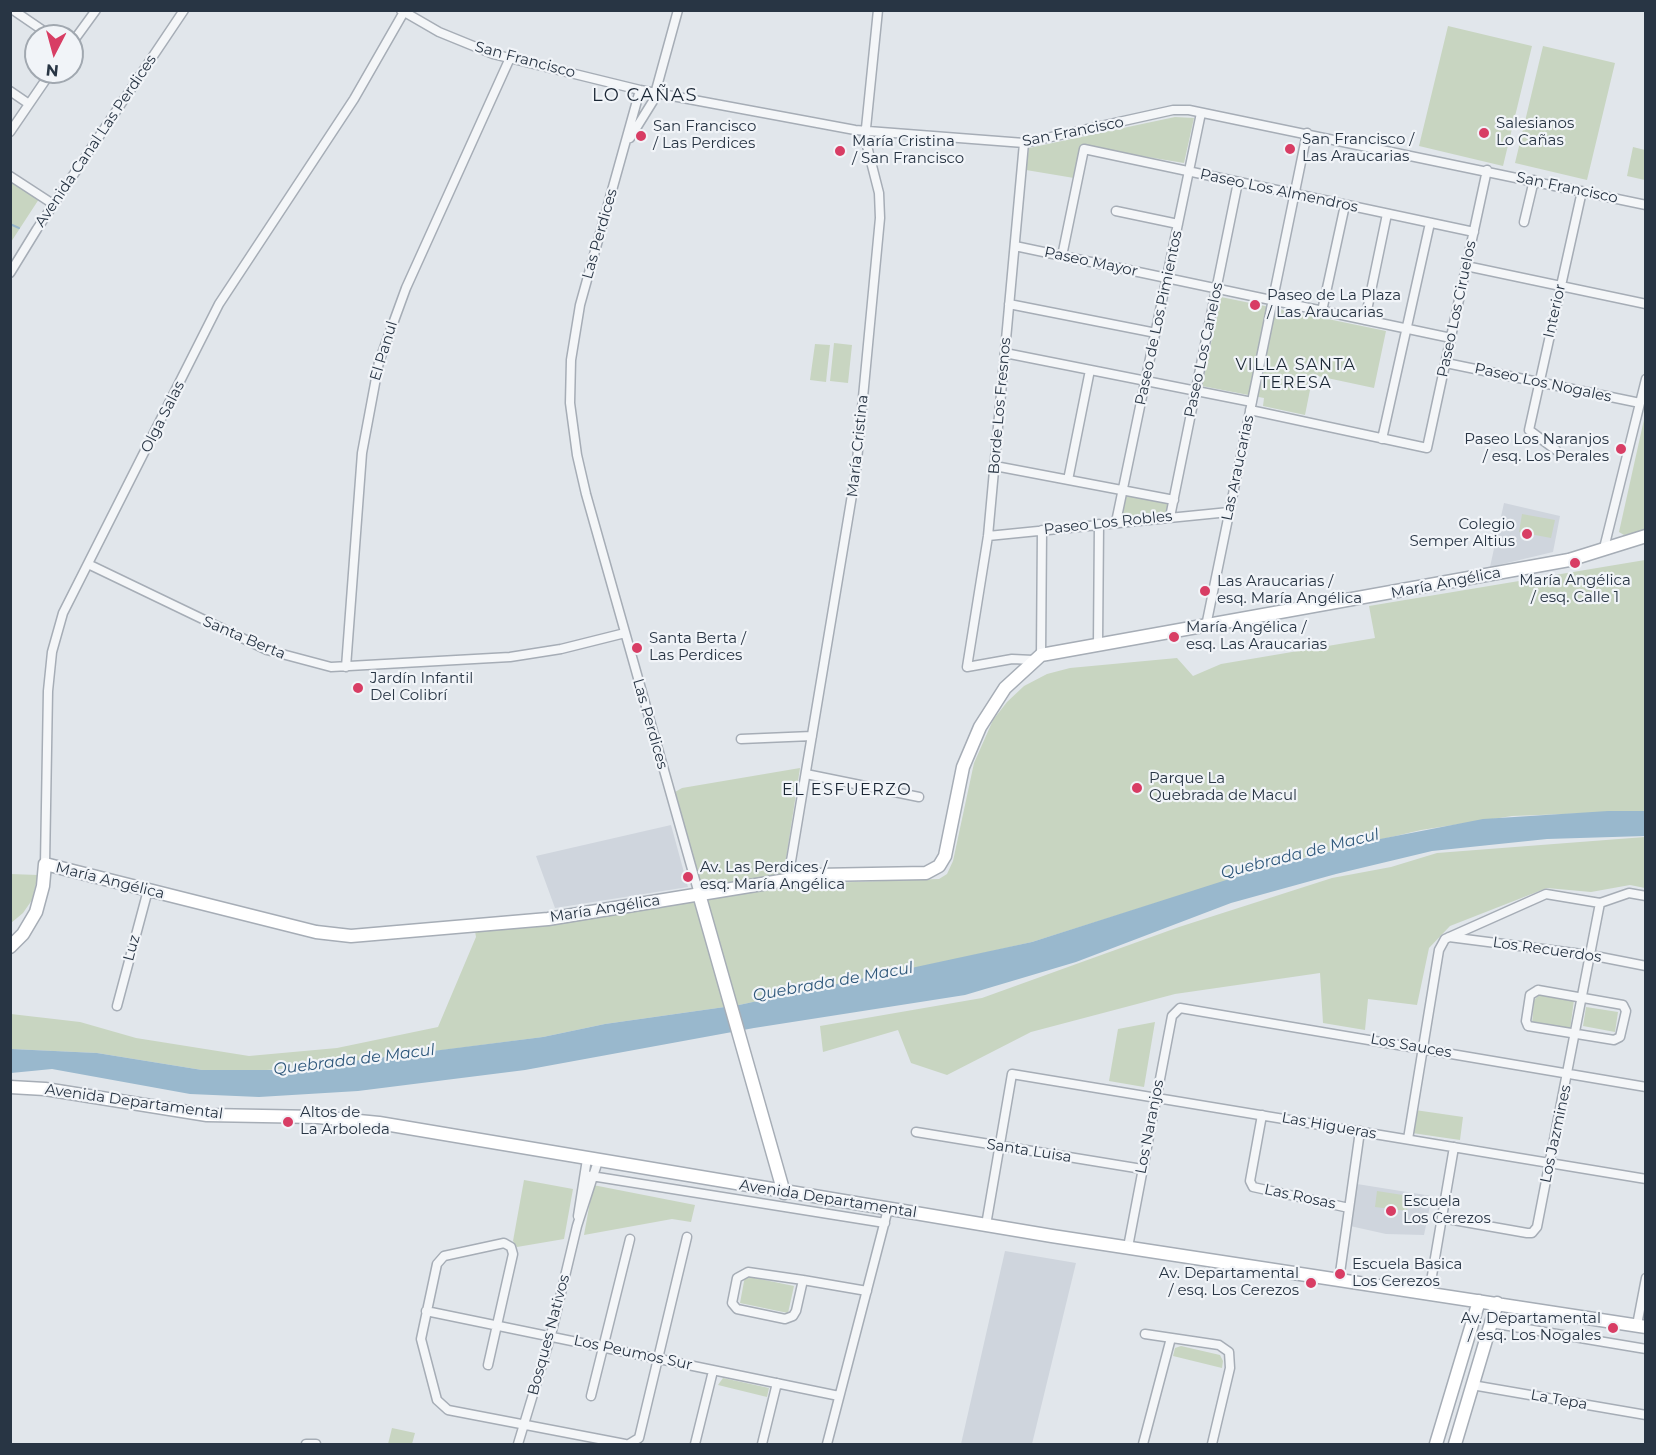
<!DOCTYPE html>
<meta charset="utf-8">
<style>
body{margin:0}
#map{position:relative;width:1656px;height:1455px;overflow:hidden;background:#e1e6eb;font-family:Montserrat,sans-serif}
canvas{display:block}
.frame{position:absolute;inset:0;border:12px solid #283544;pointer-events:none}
.north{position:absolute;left:24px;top:24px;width:60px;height:60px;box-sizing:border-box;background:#f1f4f8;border:2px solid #a1a8b0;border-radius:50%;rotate:186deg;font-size:16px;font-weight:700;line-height:24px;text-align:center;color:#283544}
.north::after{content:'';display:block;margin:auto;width:21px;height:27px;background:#d83d64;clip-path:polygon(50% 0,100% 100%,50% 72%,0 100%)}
</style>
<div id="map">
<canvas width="1656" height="1455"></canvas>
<div class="frame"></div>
<div class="north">N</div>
</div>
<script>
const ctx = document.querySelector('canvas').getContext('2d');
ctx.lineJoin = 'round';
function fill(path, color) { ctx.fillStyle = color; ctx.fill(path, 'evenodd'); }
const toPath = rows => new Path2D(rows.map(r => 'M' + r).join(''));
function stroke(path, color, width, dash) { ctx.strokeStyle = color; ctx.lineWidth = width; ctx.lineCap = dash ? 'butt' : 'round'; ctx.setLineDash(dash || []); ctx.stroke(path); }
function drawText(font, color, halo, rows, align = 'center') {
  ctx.font = font + ' Montserrat,sans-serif'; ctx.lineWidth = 4.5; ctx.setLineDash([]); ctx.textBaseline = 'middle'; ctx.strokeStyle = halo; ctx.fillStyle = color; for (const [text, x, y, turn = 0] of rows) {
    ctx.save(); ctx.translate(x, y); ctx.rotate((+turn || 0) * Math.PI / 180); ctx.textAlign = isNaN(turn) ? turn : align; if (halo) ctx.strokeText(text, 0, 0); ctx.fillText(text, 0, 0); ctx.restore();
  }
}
const built = toPath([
 [1504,503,1560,516,1553,552,1490,567],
 [671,825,688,887,555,908,536,856],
 [1357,1184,1432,1196,1424,1235,1386,1234,1350,1226],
 [1005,1251,1076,1263,1032,1444,961,1444]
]);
const green = toPath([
 [1448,26,1532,46,1503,166,1419,146],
 [1543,46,1615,63,1587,180,1515,163],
 [1175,117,1194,118,1184,163,1081,146,1074,178,1026,170,1029,148],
 [1633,147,1645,150,1645,180,1627,176],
 [11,180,39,199,11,242],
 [1221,297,1386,331,1374,388,1313,375,1305,415,1263,406,1264,398,1202,386],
 [834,343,852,345,848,383,830,381],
 [815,344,830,345,826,382,810,380],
 [1645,415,1645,530,1624,535,1619,532],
 [1125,493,1171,501,1168,513,1122,518],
 [1522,514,1555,520,1551,538,1519,532],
 [1645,560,1645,811,1512,816,1421,830,1290,861,1032,942,966,957,739,1005,605,1024,543,1037,320,1066,240,1072,202,1070,97,1053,11,1049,11,1014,80,1022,136,1038,249,1056,337,1048,438,1027,476,937,475,931,708,896,826,883,939,879,947,874,953,861,974,763,993,720,1007,702,1024,686,1047,674,1070,668,1177,658,1193,676,1221,664,1375,638,1369,606],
 [800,768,784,872,779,875,709,885,701,883,675,792,682,788],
 [1645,837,1645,888,1630,885,1591,892,1547,888,1450,926,1429,948,1417,1005,1368,999,1365,1030,1323,1023,1320,973,1175,994,1031,1032,947,1075,911,1063,898,1030,823,1052,820,1026,982,998,1179,927,1332,878,1391,867,1437,853],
 [10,874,38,875,32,900,23,913,11,923],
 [1539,995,1574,1000,1570,1030,1532,1024,1534,1000],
 [1586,1007,1618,1012,1615,1032,1583,1026],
 [1155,1022,1144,1087,1109,1081,1118,1029],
 [1415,1110,1463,1117,1460,1140,1412,1133],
 [524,1180,573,1189,564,1239,517,1247,513,1241],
 [593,1185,695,1205,691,1222,672,1219,584,1235],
 [1377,1191,1409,1196,1407,1211,1375,1207],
 [745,1276,794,1286,788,1313,740,1303],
 [1181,1346,1220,1355,1223,1361,1222,1368,1173,1356,1175,1348],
 [723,1378,769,1388,767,1397,718,1385],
 [392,1428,415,1433,412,1444,388,1444]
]);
const water = toPath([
 [1608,811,1645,811,1645,836,1547,839,1432,851,1336,874,1231,903,1076,962,965,995,754,1028,525,1070,358,1091,259,1097,190,1094,52,1069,11,1073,11,1049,97,1053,202,1070,283,1070,543,1037,605,1024,739,1005,1032,942,1245,874,1375,840,1483,819]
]);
const stream = toPath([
 [10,224,19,228]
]);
const street = toPath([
 [13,10,51,36],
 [401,10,439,32,493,54,640,90,855,130,1024,143,1173,110,1189,110,1646,205],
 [72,43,96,10],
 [640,90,580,305,571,360,570,403,577,455,586,494,699,894],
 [10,91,29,104],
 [10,132,51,72],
 [630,138,653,101,678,10],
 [1024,143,988,536,967,667,1012,659,1033,660],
 [10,176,53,204],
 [1116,211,1178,224],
 [1524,222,1534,180],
 [1015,246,1451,338],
 [1062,256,1084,149,1474,232],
 [1466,266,1646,304],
 [10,273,37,229,184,10],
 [1009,304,1156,333],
 [1322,311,1345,205],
 [1365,320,1387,214],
 [1005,353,1252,402],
 [1446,363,1640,403],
 [1250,410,1427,448,1487,170],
 [1382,439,1430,223],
 [1556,450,1529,430,1582,191],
 [995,466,1174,500],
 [1068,480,1090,370],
 [1170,517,1238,182],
 [1116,522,1201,113],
 [988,536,1229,512],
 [1604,548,1646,379],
 [88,564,267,650,331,667,510,657,561,649,625,633],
 [1206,626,1307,133],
 [1098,644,1099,524],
 [1041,655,1042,530],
 [346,667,362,453,379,362,406,288,510,58],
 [741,739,812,736],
 [806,774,919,797],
 [45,864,48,691,52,652,63,613,219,304,354,99,405,10],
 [788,879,856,471,880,218,879,193,865,138,878,10],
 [1449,937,1590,955,1646,966],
 [1538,990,1623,1005,1626,1011,1620,1037,1614,1040,1528,1026,1526,1021,1530,995,1538,990],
 [117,1006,148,890],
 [1262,1115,1250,1181,1253,1187,1349,1208],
 [916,1132,1142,1169],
 [1408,1139,1439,950,1445,939,1546,894,1600,903,1629,893,1646,896],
 [585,1175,885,1223],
 [578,1216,587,1159],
 [1442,1218,1527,1233,1532,1233,1537,1227,1600,903],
 [986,1225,1012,1074,1646,1179],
 [1128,1247,1172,1016,1180,1008,1646,1087],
 [803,1280,796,1311,793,1316,785,1319,737,1309,732,1303,737,1278,748,1272,803,1280,867,1291],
 [1339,1280,1360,1131],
 [1429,1293,1454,1147],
 [426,1311,839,1396],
 [1491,1323,1646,1349],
 [1637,1325,1646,1278],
 [1145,1334,1219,1345,1229,1352,1230,1368,1212,1444],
 [488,1365,513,1254,511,1247,504,1243,444,1256,437,1264,421,1339,437,1400,448,1410,625,1444],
 [1472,1385,1646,1415],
 [591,1396,630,1239],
 [306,1444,316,1444],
 [518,1444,551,1335,577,1226,598,1161],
 [629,1444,639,1438,687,1237],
 [695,1444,713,1371],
 [762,1444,777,1383],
 [827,1444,888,1209],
 [1143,1444,1171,1338]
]);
const secondary = toPath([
 [699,894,784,1193],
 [10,947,23,934,36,912,43,886,45,864,316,932,351,936,548,919,817,875,926,873,939,866,945,856,963,767,980,727,1005,688,1041,655,1569,560,1646,536],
 [10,1087,45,1089,207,1115,318,1117,379,1123,1052,1236,1646,1327],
 [1436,1444,1479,1301],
 [1455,1444,1497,1303]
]);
const markers = [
 [1484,133,6,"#d83d64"],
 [641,136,6,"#d83d64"],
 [1290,149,6,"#d83d64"],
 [840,151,6,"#d83d64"],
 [1255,305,6,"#d83d64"],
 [1621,449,6,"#d83d64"],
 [1527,534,6,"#d83d64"],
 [1575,563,6,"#d83d64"],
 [1205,591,6,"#d83d64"],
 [1174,637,6,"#d83d64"],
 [637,648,6,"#d83d64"],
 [358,688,6,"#d83d64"],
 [1137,788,6,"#d83d64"],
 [688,877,6,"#d83d64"],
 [288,1122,6,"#d83d64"],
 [1391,1211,6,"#d83d64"],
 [1340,1274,6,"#d83d64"],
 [1311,1283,6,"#d83d64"],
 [1613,1328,6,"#d83d64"]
];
const streetNames = [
 ["San Francisco",525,60,15],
 ["San Francisco",1073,132,-11],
 ["Avenida Canal Las Perdices",96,141,-56],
 ["San Francisco",1567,188,12],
 ["Paseo Los Almendros",1279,191,12],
 ["Las Perdices",600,234,-74],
 ["Paseo Mayor",1091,262,12],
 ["Paseo Los Ciruelos",1457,309,-78],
 ["Interior",1555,311,-77],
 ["Paseo de Los Pimientos",1159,318,-78],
 ["Paseo Los Canelos",1204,350,-78],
 ["El Panul",384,351,-73],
 ["Paseo Los Nogales",1543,383,12],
 ["Borde Los Fresnos",1000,406,-85],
 ["Olga Salas",163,417,-63],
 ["María Cristina",858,446,-84],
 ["Las Araucarias",1238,468,-78],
 ["Paseo Los Robles",1108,523,-6],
 ["María Angélica",1446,583,-11],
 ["Santa Berta",244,638,23],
 ["Las Perdices",650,724,74],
 ["María Angélica",110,881,14],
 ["María Angélica",605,909,-9],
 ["Luz",132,948,-75],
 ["Los Recuerdos",1547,950,8],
 ["Los Sauces",1411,1046,10],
 ["Avenida Departamental",134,1102,8],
 ["Las Higueras",1329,1126,10],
 ["Los Naranjos",1150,1127,-79],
 ["Los Jazmines",1556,1134,-78],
 ["Santa Luisa",1029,1151,9],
 ["Las Rosas",1300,1197,12],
 ["Avenida Departamental",828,1199,9],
 ["Bosques Nativos",549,1335,-75],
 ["Los Peumos Sur",633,1353,12],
 ["La Tepa",1559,1400,10]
];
const poiNames = [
 ["Salesianos",1496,124],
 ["Lo Cañas",1496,141],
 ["San Francisco",653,127],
 ["/ Las Perdices",653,144],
 ["San Francisco /",1302,140],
 ["Las Araucarias",1302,157],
 ["María Cristina",852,142],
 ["/ San Francisco",852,159],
 ["Paseo de La Plaza",1267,296],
 ["/ Las Araucarias",1267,313],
 ["Paseo Los Naranjos",1609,440,"right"],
 ["/ esq. Los Perales",1609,457,"right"],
 ["Colegio",1515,525,"right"],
 ["Semper Altius",1515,542,"right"],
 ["María Angélica",1575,581,"center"],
 ["/ esq. Calle 1",1575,598,"center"],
 ["Las Araucarias /",1217,582],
 ["esq. María Angélica",1217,599],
 ["María Angélica /",1186,628],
 ["esq. Las Araucarias",1186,645],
 ["Santa Berta /",649,639],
 ["Las Perdices",649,656],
 ["Jardín Infantil",370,679],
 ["Del Colibrí",370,696],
 ["Parque La",1149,779],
 ["Quebrada de Macul",1149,796],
 ["Av. Las Perdices /",700,868],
 ["esq. María Angélica",700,885],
 ["Altos de",300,1113],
 ["La Arboleda",300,1130],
 ["Escuela",1403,1202],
 ["Los Cerezos",1403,1219],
 ["Escuela Basica",1352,1265],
 ["Los Cerezos",1352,1282],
 ["Av. Departamental",1299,1274,"right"],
 ["/ esq. Los Cerezos",1299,1291,"right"],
 ["Av. Departamental",1601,1319,"right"],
 ["/ esq. Los Nogales",1601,1336,"right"]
];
const neighbourhoodNames = [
 ["VILLA SANTA",1296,365],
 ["TERESA",1296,383],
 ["EL ESFUERZO",847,790]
];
const waterNames = [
 ["Quebrada de Macul",1300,854,-14],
 ["Quebrada de Macul",833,982,-10],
 ["Quebrada de Macul",354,1060,-7]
];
const quarterNames = [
 ["LO CAÑAS",645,96]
];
fill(built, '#cfd5dd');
fill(green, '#c8d5c1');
fill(water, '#99b8cd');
stroke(stream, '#99b8cd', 2);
stroke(street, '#a6adb6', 11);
stroke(secondary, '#a6adb6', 15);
stroke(street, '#f4f6f8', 8);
stroke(secondary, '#fff', 12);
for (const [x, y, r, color] of markers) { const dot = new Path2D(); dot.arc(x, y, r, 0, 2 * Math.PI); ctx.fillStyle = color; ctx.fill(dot); stroke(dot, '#f1f4f8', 2); }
drawText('15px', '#283544', '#f1f4f8', streetNames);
drawText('15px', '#283544', '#f1f4f8', poiNames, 'left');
ctx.letterSpacing = '1.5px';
drawText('16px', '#1a2634', '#f1f4f8', neighbourhoodNames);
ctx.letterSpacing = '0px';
drawText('italic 16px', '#2f587b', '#f1f4f8', waterNames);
ctx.letterSpacing = '1.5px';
drawText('18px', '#1a2634', '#f1f4f8', quarterNames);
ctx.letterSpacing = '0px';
</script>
